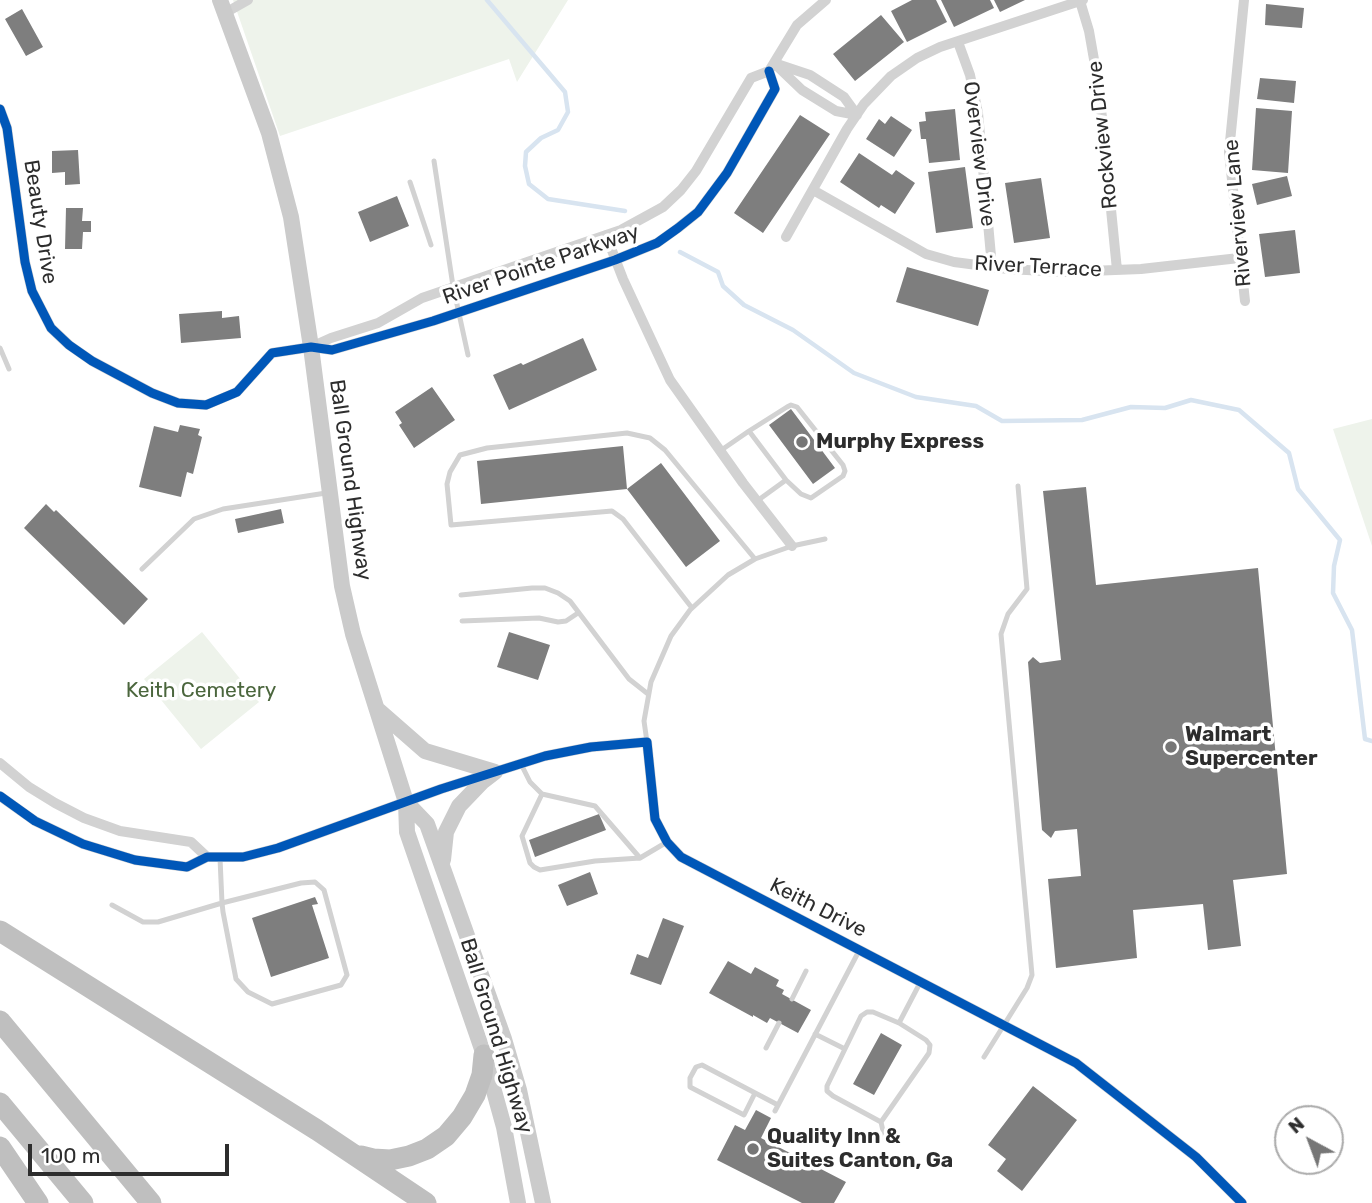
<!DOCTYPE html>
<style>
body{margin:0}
#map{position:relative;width:1372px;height:1203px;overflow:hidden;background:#fff;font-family:Rubik,sans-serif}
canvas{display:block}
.north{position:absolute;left:1274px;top:1105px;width:70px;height:70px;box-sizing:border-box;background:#fff;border:2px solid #ababab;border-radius:50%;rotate:319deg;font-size:19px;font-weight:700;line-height:28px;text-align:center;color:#2d2d2d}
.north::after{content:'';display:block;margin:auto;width:24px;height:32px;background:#767676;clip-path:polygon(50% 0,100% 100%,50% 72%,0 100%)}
.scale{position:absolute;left:28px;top:1144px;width:201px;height:32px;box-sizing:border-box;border:4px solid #2d2d2d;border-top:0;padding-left:9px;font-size:21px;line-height:24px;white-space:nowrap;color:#2d2d2d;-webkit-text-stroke:5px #fff;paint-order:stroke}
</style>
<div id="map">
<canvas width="1372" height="1203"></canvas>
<div class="north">N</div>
<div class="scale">100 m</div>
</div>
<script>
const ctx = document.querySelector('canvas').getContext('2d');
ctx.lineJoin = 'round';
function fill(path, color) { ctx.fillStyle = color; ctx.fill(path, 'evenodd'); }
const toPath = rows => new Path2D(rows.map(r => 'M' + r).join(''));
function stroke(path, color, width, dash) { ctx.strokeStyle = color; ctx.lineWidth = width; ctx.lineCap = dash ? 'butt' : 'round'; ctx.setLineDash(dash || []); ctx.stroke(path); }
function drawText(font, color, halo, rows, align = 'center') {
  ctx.font = font + ' Rubik,sans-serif'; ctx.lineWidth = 7; ctx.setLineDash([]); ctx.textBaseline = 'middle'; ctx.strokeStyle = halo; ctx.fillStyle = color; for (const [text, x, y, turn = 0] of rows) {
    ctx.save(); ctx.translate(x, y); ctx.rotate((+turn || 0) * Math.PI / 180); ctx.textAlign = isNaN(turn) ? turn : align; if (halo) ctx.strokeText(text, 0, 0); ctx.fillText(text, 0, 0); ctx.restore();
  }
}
const green = toPath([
 [233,0,568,0,517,82,509,59,280,136],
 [1372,419,1372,546,1333,429],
 [202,632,259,702,201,749,144,679]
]);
const stream = toPath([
 [487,0,565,92,568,112,558,130,541,138,526,152,525,166,529,184,548,199,625,211],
 [680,252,718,272,723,286,744,305,793,330,854,373,916,397,976,406,1002,421,1082,420,1131,407,1165,408,1191,400,1239,410,1289,453,1298,489,1340,540,1334,566,1333,593,1352,630,1365,739,1372,741]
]);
const building = toPath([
 [912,0,936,0,947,22,907,42,891,11],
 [941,0,990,0,994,8,954,27],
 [994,0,1025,0,1000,12],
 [1266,4,1304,8,1302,28,1265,25],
 [22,9,43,47,26,56,5,19],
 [881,15,904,42,855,81,833,54],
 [1260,78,1296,81,1294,103,1257,99],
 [1256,108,1292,111,1288,173,1252,170],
 [955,109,960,160,929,163,926,139,921,139,919,122,926,121,925,112],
 [800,115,830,134,763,233,734,213],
 [891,116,912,130,894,157,866,139,879,119,885,124],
 [78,150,80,184,65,185,65,172,52,173,52,151],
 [859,153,892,175,896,170,915,183,895,214,881,205,879,208,840,182],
 [965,167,973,228,936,233,928,172],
 [1287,176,1292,196,1257,205,1252,184],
 [1041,178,1050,238,1014,243,1005,183],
 [397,196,409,226,370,242,358,212],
 [66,208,83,208,82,221,91,221,91,232,83,232,82,249,65,249],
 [1295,230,1300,273,1265,277,1259,234],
 [907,267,989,290,978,326,896,302],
 [222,311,222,318,239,316,241,338,181,343,179,314],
 [583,338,597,370,509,410,493,375,521,363,523,365],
 [432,387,455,420,414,448,399,425,402,423,395,412],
 [791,409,835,468,813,484,769,425],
 [180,425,200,429,198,435,202,437,193,474,187,472,181,497,139,487,154,426,178,432],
 [623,446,627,489,481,504,477,461],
 [661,463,720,541,686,567,627,489],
 [1086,487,1096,585,1258,568,1287,874,1233,880,1241,946,1208,950,1203,904,1133,910,1137,958,1056,968,1048,879,1081,876,1077,829,1055,831,1051,838,1042,830,1028,662,1033,657,1040,663,1061,660,1043,491],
 [46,504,54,512,56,510,148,599,124,625,24,528],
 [281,509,284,523,238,533,235,519],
 [509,632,550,645,538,680,497,667],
 [599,814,606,830,535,857,529,840],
 [590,872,598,894,567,906,558,885],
 [315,897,318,904,312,905,329,958,271,977,252,918],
 [663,918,684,926,661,985,630,974,637,954,648,958],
 [728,961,751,974,755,967,779,980,776,986,784,990,782,994,811,1010,798,1033,770,1018,767,1023,753,1015,753,1017,709,993],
 [881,1033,902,1045,874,1095,853,1084],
 [1033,1086,1077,1120,1022,1191,997,1171,1006,1159,988,1145],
 [756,1110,771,1118,761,1138,846,1182,834,1203,802,1203,717,1160,735,1125,745,1130]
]);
const service = toPath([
 [434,161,453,286,468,355],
 [410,182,431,245],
 [0,348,9,369],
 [749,431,787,407,791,405,797,407,843,465,845,471,843,476,811,498,801,494,786,480],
 [720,451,749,431,786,480,757,501],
 [142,569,194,519,223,509,326,493],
 [461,595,532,588,545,588,558,593,570,601,629,679,648,694],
 [692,608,623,519,612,511,451,525,447,484,450,472,460,455,487,448,627,433,650,438,665,450,755,559],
 [462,621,539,618,558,622,566,621,578,613],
 [647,742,644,721,651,682,671,636,690,610,728,575,755,559,792,546,825,539],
 [521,764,530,782,542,794,522,836,530,863,534,867,540,870,595,861,640,858,667,842],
 [542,794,595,806,640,858],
 [112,905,143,922,158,922,222,903,301,883,315,882,324,890,347,975,341,985,272,1004,248,992,236,979,223,912,222,903,220,858],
 [792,999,806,971],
 [815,1034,845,1049],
 [766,1048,779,1023],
 [984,1057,1027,988,1032,975,1001,634,1008,614,1027,589,1018,486],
 [755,1093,744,1115,690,1087,690,1078,696,1067,702,1065,778,1105],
 [775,1111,860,949],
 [881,1122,833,1096,827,1091,827,1086,861,1016,867,1012,873,1012,899,1023],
 [885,1140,881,1122,929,1053,930,1045,926,1040,899,1023,921,981]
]);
const minor = toPath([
 [1244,0,1229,152,1245,301],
 [1080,1,1089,31,1099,88,1117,270],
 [225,13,248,0],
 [958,42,970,75,978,113,992,267],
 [774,63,810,75,844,97,857,115],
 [778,67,802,90,836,111,857,115],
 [0,109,7,128,25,262,32,291,51,328,69,345,92,361,152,393,178,403,206,405,237,392,272,353,311,347,332,350,433,321,615,260,657,243,678,228,698,212,727,173,775,89,769,71],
 [813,190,926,254,954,262,1008,269,1064,272,1141,269,1239,258],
 [606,235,623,279,670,380,743,483,792,546],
 [786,237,847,129,864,104,891,76,917,58,940,47,1083,0],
 [311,347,331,338,378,323,422,298,621,230,663,207,681,190,696,171,751,78,769,71,797,25,826,0],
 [0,763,29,787,55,803,84,818,120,831,191,842,207,857],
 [0,796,35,821,83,844,135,860,187,867,207,857,243,857,278,848,441,789,545,756,591,747,647,742,655,819,667,842,681,857,1076,1063,1196,1157,1242,1203]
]);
const secondary = toPath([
 [220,0,269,133,291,217,311,347,342,586,353,634,406,802,407,832,484,1055,504,1127,518,1203],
 [377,709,425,751,495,772],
 [406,802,427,824,504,1039,519,1090,543,1203],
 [443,860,446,832,459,806,482,782,495,772]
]);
const motorway = toPath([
 [0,931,317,1130,426,1203],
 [0,1021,151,1203],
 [0,1103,83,1203],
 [0,1147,38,1203],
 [361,1156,373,1159,390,1160,409,1156,427,1149,446,1136,462,1117,475,1095,482,1075,484,1055]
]);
const cycleway = toPath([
 [0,109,7,128,25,262,32,291,51,328,69,345,92,361,152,393,178,403,206,405,237,392,272,353,311,347,332,350,433,321,615,260,657,243,678,228,698,212,727,173,775,89,769,71],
 [0,796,35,821,83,844,135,860,187,867,207,857,243,857,278,848,441,789,545,756,591,747,647,742,655,819,667,842,681,857,1076,1063,1196,1157,1242,1203]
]);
const markers = [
 [802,442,7,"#767676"],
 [1171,747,7,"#767676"],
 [753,1149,7,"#767676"]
];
const streetNames = [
 ["Rockview Drive",1103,135,-96],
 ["Overview Drive",979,154,83],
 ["Riverview Lane",1238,213,-95],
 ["Beauty Drive",40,222,81],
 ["River Pointe Parkway",541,265,-19],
 ["River Terrace",1038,267,3],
 ["Ball Ground Highway",350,480,82],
 ["Keith Drive",818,908,27],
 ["Ball Ground Highway",496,1036,73]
];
const poiNames = [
 ["Murphy Express",816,442],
 ["Walmart",1185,735],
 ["Supercenter",1185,759],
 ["Quality Inn &",767,1137],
 ["Suites Canton, Ga",767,1161]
];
const parkNames = [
 ["Keith Cemetery",201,691]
];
fill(green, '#eef3eb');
stroke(stream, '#d8e4f0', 4.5);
fill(building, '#7e7e7e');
stroke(service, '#d2d2d2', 5);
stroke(minor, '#d2d2d2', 10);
stroke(secondary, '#cbcbcb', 16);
stroke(motorway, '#bfbfbf', 21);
stroke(cycleway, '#0057b8', 9);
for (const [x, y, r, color] of markers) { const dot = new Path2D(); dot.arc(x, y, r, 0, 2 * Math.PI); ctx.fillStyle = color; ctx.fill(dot); stroke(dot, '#fff', 2.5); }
drawText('21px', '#2d2d2d', '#fff', streetNames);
drawText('bold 21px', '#2d2d2d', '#fff', poiNames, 'left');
drawText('21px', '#4b663d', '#fff', parkNames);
</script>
